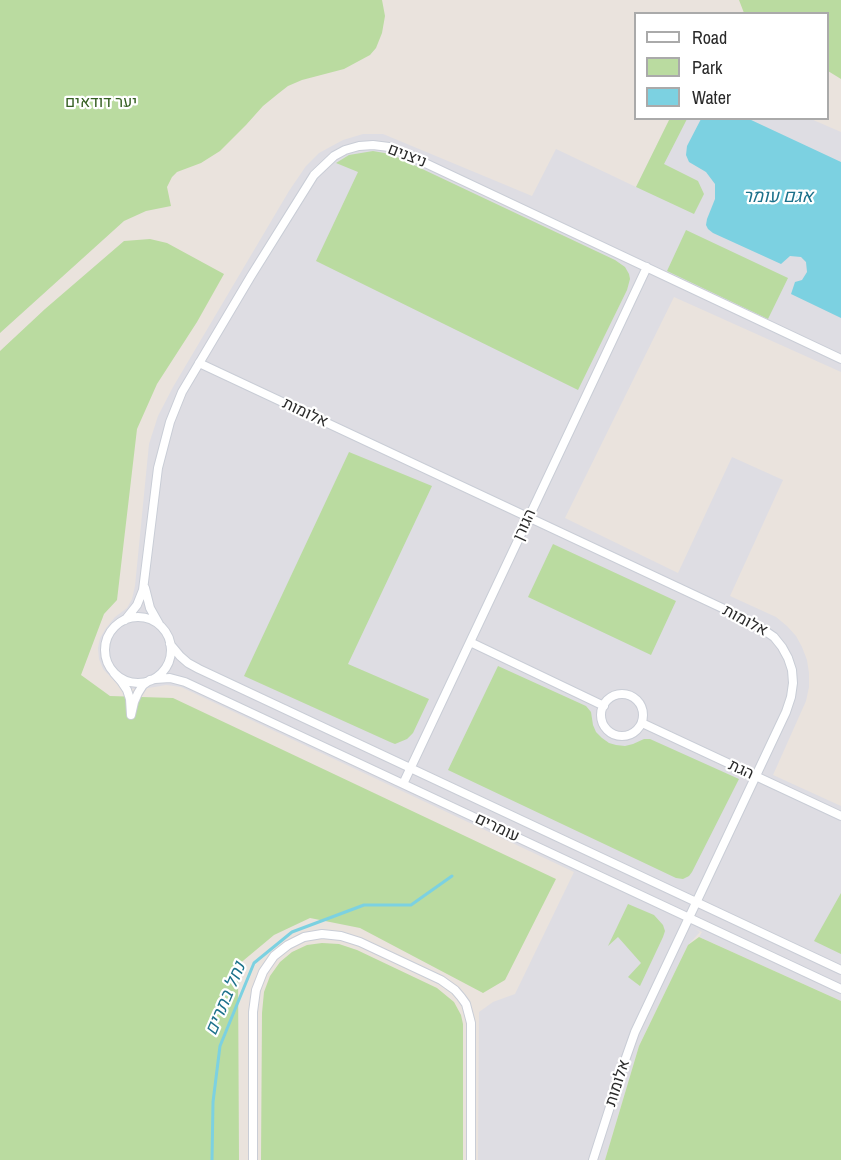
<!DOCTYPE html>
<meta charset="utf-8">
<style>
body{margin:0}
#map{position:relative;width:841px;height:1160px;overflow:hidden;background:#eae3dd;font-family:"Archivo Narrow",sans-serif}
canvas{display:block}
.legend{position:absolute;left:634px;top:12px;width:195px;height:108px;box-sizing:border-box;background:#fff;border:2px solid #aaa;margin:0;padding:8px 10px;list-style:none;font-size:18px;color:#2a2a2a}
.legend li{display:flex;align-items:center;gap:12px;height:30px}
.legend b{width:30px;border:2px solid #aaa}
</style>
<div id="map">
<canvas width="841" height="1160"></canvas>
<ul class="legend">
<li><b style="height:8px;background:#fff"></b>Road</li>
<li><b style="height:16px;background:#badba0"></b>Park</li>
<li><b style="height:16px;background:#7cd1e1"></b>Water</li>
</ul>
</div>
<script>
const ctx = document.querySelector('canvas').getContext('2d');
ctx.lineJoin = 'round';
function fill(path, color) { ctx.fillStyle = color; ctx.fill(path, 'evenodd'); }
const toPath = rows => new Path2D(rows.map(r => 'M' + r).join(''));
function stroke(path, color, width, dash) { ctx.strokeStyle = color; ctx.lineWidth = width; ctx.lineCap = dash ? 'butt' : 'round'; ctx.setLineDash(dash || []); ctx.stroke(path); }
function drawText(font, color, halo, rows, align = 'center') {
  ctx.font = font + ' "Archivo Narrow",Heebo,sans-serif'; ctx.lineWidth = 4.5; ctx.setLineDash([]); ctx.textBaseline = 'middle'; ctx.strokeStyle = halo; ctx.fillStyle = color; for (const [text, x, y, turn = 0] of rows) {
    ctx.save(); ctx.translate(x, y); ctx.rotate((+turn || 0) * Math.PI / 180); ctx.textAlign = isNaN(turn) ? turn : align; if (halo) ctx.strokeText(text, 0, 0); ctx.fillText(text, 0, 0); ctx.restore();
  }
}
const industrial = toPath([
 [670,119,811,119,841,132,841,372,674,297,565,518,678,573,732,457,783,480,730,596,776,617,787,626,796,636,802,647,807,660,809,673,809,687,806,701,773,775,841,806,841,1001,699,937,702,932,695,929,700,932,688,945,639,1046,605,1160,478,1160,479,1012,493,1002,515,994,574,872,181,687,166,685,143,689,127,689,117,684,103,669,99,659,98,648,100,638,106,628,115,617,127,608,132,599,135,586,149,444,158,416,173,387,289,191,306,166,319,153,343,140,363,134,383,134,532,196,556,149,636,187]
]);
const green = toPath([
 [0,0,382,0,385,16,382,33,376,48,370,55,344,69,302,80,288,86,279,93,263,106,246,125,220,151,201,163,177,172,172,177,167,187,171,206,146,211,124,221,0,333],
 [739,0,841,0,841,79,828,71,828,14,744,13],
 [670,118,687,119,664,164,698,181,704,194,694,214,636,187],
 [373,151,390,154,399,158,615,260,625,267,629,274,630,279,627,290,578,390,316,261,358,172,336,163,349,155],
 [686,230,788,278,768,319,667,271],
 [150,239,167,243,224,274,197,322,157,384,137,429,117,600,104,614,81,675,110,696,173,698,556,879,505,980,483,993,360,928,310,918,274,935,238,965,239,1160,0,1160,0,351,45,309,124,241],
 [349,452,432,486,348,664,429,699,413,733,407,739,395,744,390,742,244,676],
 [553,544,676,601,651,655,528,597],
 [498,666,586,706,591,712,593,725,596,732,602,738,609,743,616,745,625,746,633,744,644,739,650,739,739,779,692,872,689,876,683,879,676,878,448,770],
 [841,893,841,954,814,941],
 [628,904,654,915,663,925,665,931,663,937,640,986,628,977,641,963,618,937,608,946],
 [699,937,841,1001,841,1160,605,1160,639,1046,688,945],
 [322,943,339,944,357,950,437,988,454,1002,461,1015,463,1024,463,1160,261,1160,262,1013,264,992,270,976,280,962,292,952,307,945]
]);
const water = toPath([
 [701,119,749,119,841,162,841,318,791,294,795,282,802,280,807,272,806,262,801,257,790,256,781,264,713,233,708,229,706,225,707,219,715,199,715,184,706,172,689,162,686,155,687,146]
]);
const stream = toPath([
 [212,1160,213,1102,220,1046,254,963,292,932,364,905,411,905,452,876]
]);
const minor = toPath([
 [199,363,752,622,774,637,782,647,788,658,792,670,793,683,791,697,786,712,635,1032,623,1066,593,1160],
 [145,588,150,608,159,624],
 '105 650a33 33 0 1 1 66 0a33 33 0 1 1-66 0Z',
 [125,620,137,605,143,590,158,468,170,422,182,392,251,276,314,175,334,156,345,150,359,146,373,145,389,147,406,154,841,359],
 [470,642,604,706],
 [170,644,180,656,188,663,199,669,841,970],
 [114,673,121,681,127,690,130,699,131,715,134,702,138,693,143,685,150,680,155,679,170,678,185,682,841,989],
 '601 715a21 21 0 1 1 42 0a21 21 0 1 1-42 0Z',
 [642,723,841,816],
 [403,784,647,267],
 [253,1160,253,1012,256,990,263,972,274,956,288,945,304,937,322,934,341,936,360,942,441,980,455,990,461,997,466,1004,471,1023,471,1160]
]);
const parkNames = [
 ["יער דודאים",101,103]
];
const streetNames = [
 ["ניצנים",407,156,21],
 ["אלומות",305,413,25],
 ["הגורן",525,525,-65],
 ["אלומות",745,621,28],
 ["הגת",741,770,25],
 ["עומרים",497,828,25],
 ["אלומות",618,1083,-72]
];
const waterNames = [
 ["אגם עומר",778,197],
 ["נחל בתרים",226,999,-67]
];
fill(industrial, '#dedde3');
fill(green, '#badba0');
fill(water, '#7cd1e1');
stroke(stream, '#7cd1e1', 3);
stroke(minor, '#c9cdd6', 10);
stroke(minor, '#fff', 8);
drawText('16px', '#355f22', '#fff', parkNames);
drawText('16px', '#2a2a2a', '#fff', streetNames);
drawText('italic 18px', '#1c718b', '#fff', waterNames);
</script>
